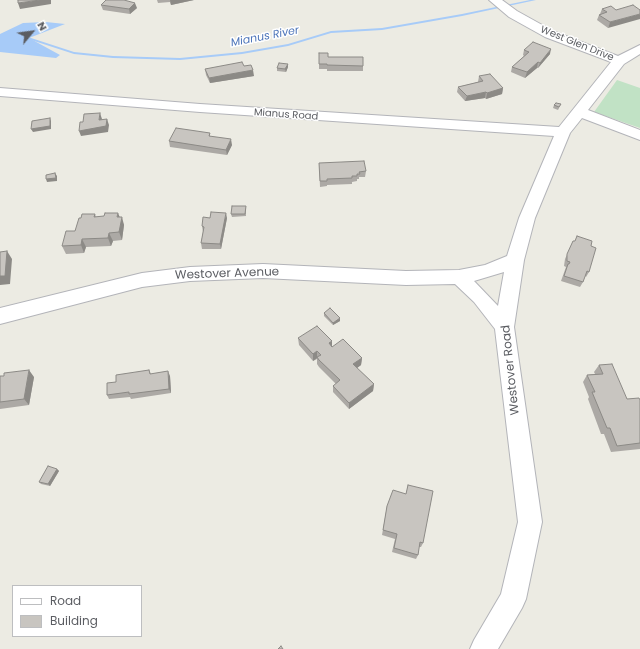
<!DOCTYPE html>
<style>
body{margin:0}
#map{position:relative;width:640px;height:649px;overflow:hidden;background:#ecebe3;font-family:Poppins,sans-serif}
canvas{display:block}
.legend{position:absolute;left:12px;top:585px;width:130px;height:52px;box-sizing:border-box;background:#fff;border:1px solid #bdbec0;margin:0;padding:5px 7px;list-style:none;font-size:12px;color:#5b5d62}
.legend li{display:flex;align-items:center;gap:8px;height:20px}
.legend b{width:20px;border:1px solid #bdbec0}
.north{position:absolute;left:12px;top:12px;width:40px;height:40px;-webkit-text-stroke:3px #fff;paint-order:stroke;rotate:61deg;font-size:11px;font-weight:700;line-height:16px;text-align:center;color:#5b5d62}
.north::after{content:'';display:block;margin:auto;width:14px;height:18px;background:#5b5d62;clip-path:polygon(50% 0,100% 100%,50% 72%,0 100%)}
</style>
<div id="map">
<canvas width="640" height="649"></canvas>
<ul class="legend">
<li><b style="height:5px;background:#fff"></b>Road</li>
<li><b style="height:11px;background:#c8c5c0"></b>Building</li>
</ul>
<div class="north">N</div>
</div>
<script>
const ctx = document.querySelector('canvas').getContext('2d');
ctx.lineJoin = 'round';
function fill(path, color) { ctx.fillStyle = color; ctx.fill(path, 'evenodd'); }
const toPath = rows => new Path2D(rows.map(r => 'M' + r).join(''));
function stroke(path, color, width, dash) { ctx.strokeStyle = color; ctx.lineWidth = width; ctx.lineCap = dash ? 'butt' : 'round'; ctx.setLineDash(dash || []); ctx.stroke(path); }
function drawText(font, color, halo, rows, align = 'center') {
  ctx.font = font + ' Poppins,sans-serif'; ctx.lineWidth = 3; ctx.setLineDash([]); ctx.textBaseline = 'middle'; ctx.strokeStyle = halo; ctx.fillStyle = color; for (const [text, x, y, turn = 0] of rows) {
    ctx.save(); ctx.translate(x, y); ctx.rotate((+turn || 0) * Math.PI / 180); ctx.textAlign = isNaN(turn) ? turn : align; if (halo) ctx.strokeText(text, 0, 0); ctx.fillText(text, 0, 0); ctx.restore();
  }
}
const green = toPath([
 [617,80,640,88,640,128,594,112]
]);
const water = toPath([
 [46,22,65,24,29,38,60,55,56,58,0,52,0,34,23,23]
]);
const stream = toPath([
 [530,0,536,0,462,16,382,30,331,33,288,46,242,54,180,60,113,58,74,54,28,39,22,40,20,39,28,37,74,52,113,56,180,58,242,52,288,44,331,31,382,28,462,14,530,0]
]);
const minor = toPath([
 [489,0,502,0,517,11,553,31,618,56,640,45,640,54,624,64,588,110,640,130,640,140,582,118,570,133,535,218,524,260,514,327,542,522,526,599,522,608,498,649,470,649,474,640,501,594,518,522,495,329,474,302,455,284,406,285,263,278,190,281,142,287,0,324,0,308,142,273,190,267,263,264,406,271,459,270,485,265,507,256,519,218,554,136,200,112,0,96,0,88,200,104,559,127,611,62,545,37,509,17,489,0],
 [504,272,498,306,474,281,504,272]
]);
const wall = toPath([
 [157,0,194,0,171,5,170,2,158,3],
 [101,5,137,8,130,14,103,10],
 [602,9,616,10,608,28,597,20,599,15,600,14],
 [524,50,550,54,538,68,537,68,525,78,511,72,512,67,524,56,523,55],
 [319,53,328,57,363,66,363,71,327,71,327,69,319,69],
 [288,64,288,67,286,72,277,71,277,68],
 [244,66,254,76,210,83,206,75,205,69],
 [479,76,503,88,502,94,486,99,485,98,465,101,457,92,458,87,478,82],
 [561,104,558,110,553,108,554,105],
 [210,133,210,136,232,145,227,155,170,147,169,141],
 [319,163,366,171,365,177,359,177,359,179,357,179,357,181,352,182,352,184,327,185,327,186,320,187],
 [246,206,246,216,232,217,231,214],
 [95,214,96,217,120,217,124,225,122,240,113,241,111,246,86,247,84,253,66,254,62,246,75,231,81,218],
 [227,218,221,249,202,249,201,243,203,232,202,226],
 [577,236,591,246,589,272,586,277,585,276,583,282,580,287,561,281,566,267,564,266,565,259,573,241,575,241],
 [324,313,340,318,340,321,333,325,324,316],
 [298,338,332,341,332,347,362,358,361,365,357,368,374,384,373,391,349,409,333,392,333,386,336,384,319,367,317,364,317,359,313,361,299,345],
 [599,365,627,399,640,400,640,449,611,452,604,434,601,434,588,399,589,397,583,382,587,375,595,374,594,372],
 [149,370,151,374,170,376,171,393,131,399,130,397,109,399,107,395],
 [0,376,34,377,29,405,0,409],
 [57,469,59,471,50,486,41,484,39,482],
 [408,485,423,543,421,547,419,547,418,555,416,559,392,552,395,539,382,535,387,506,406,494]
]);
const shadedWall = toPath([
 [40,0,51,0,51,4,20,9,18,3],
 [170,0,194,0,171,5],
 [135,3,137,8,130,14,129,9],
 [640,14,640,19,608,28,610,22],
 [551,49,550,54,538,68,540,63],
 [538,62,537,68,525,78,527,72],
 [288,64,288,67,286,72,285,69],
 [253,70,254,76,210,83,209,78],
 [503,88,502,94,486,99,487,93],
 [486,92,485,98,465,101,467,96],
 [100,113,102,119,101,125,99,120],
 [50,118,51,121,51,129,33,132,31,129],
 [107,119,109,125,108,132,81,136,79,131],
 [231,139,232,145,227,155,226,150],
 [55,173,57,176,57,181,47,182,46,179],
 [118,213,121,220,122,217,124,225,122,240,119,232,117,217],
 [226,213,227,218,221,249,220,244],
 [109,233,113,241,111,246,108,238],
 [82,239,86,247,84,253,81,245],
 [7,251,12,259,10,284,0,285,0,276],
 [340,318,340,321,333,325,333,323],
 [332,341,332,348,329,343],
 [317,351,317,358,313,361,313,354],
 [362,358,361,365,353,371,353,364],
 [29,370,34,377,29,405,24,399],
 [168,371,170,376,171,393,169,389],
 [374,384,373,391,349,409,349,403],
 [57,469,59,471,50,486,48,484]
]);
const building = toPath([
 [18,0,40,0,18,3,18,0],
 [106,0,124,0,135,3,129,9,101,5,106,0],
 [633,5,640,10,640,14,610,22,599,15,607,12,602,9,611,6,616,10,633,5],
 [533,42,551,49,540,63,538,62,527,72,512,67,529,52,524,50,533,42],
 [319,53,328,53,328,57,363,57,363,66,327,65,327,64,319,64,319,53],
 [242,62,244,66,251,65,253,70,209,78,205,69,242,62],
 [279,63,288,64,285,69,277,68,279,63],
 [490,74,503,88,487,93,486,92,467,96,458,87,483,81,479,76,490,74],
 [556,103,561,104,559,107,554,105,556,103],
 [100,113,99,120,107,119,106,126,79,131,80,122,83,122,84,114,100,113],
 [50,118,50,126,31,129,32,121,50,118],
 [176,128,210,133,209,136,231,139,226,150,169,141,176,128],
 [364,161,366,171,359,172,360,174,357,174,357,176,352,176,352,178,327,179,327,181,320,181,319,163,364,161],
 [55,173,56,178,46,179,46,175,55,173],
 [232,206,246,206,245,214,231,214,232,206],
 [211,212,226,213,220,244,201,243,204,227,202,226,203,217,210,218,211,212],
 [105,213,118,213,117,217,122,217,119,232,109,233,108,238,82,239,81,245,62,246,66,231,75,231,79,218,81,218,82,214,95,214,94,217,104,216,105,213],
 [577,236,592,241,591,246,596,248,589,272,587,271,583,282,564,276,568,264,569,264,570,262,567,261,567,254,573,241,575,241,577,236],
 [7,251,5,276,0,276,0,252,7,251],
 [330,308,340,318,333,323,324,313,330,308],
 [317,326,332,341,329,343,332,347,343,339,362,358,353,364,374,384,349,403,333,386,340,380,319,360,317,357,321,355,317,351,313,354,298,338,317,326],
 [612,364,627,399,639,398,640,400,640,443,617,446,610,428,607,428,592,392,595,392,587,375,603,374,599,365,612,364],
 [29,370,24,399,0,402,0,376,4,376,4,373,29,370],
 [149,370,150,374,168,371,169,389,129,394,129,392,107,395,107,383,116,382,116,375,149,370],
 [48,466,57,469,48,484,39,482,48,466],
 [408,485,433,491,423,543,420,542,418,555,394,548,397,534,383,530,387,506,393,490,406,494,408,485],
 [281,646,283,649,278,649,281,646]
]);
const farStreetnames = [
 ["West Glen Drive",577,44,22],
 ["Mianus Road",286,115,4]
];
const farWaternames = [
 ["Mianus River",265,37,-11]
];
const streetNames = [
 ["Westover Avenue",227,274,-2],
 ["Westover Road",511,370,-96]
];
fill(green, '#c1e2c5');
fill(water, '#a7cbf8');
fill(stream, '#a7cbf8');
stroke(minor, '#b3b4b9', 2);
fill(minor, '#fff');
fill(wall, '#aca9a5');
fill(shadedWall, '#8c8a86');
fill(building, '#c8c5c0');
stroke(building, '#8c8a86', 1);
drawText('10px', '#5b5d62', '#fff', farStreetnames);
drawText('italic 11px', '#4c74b9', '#fff', farWaternames);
drawText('12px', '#5b5d62', '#fff', streetNames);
</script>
